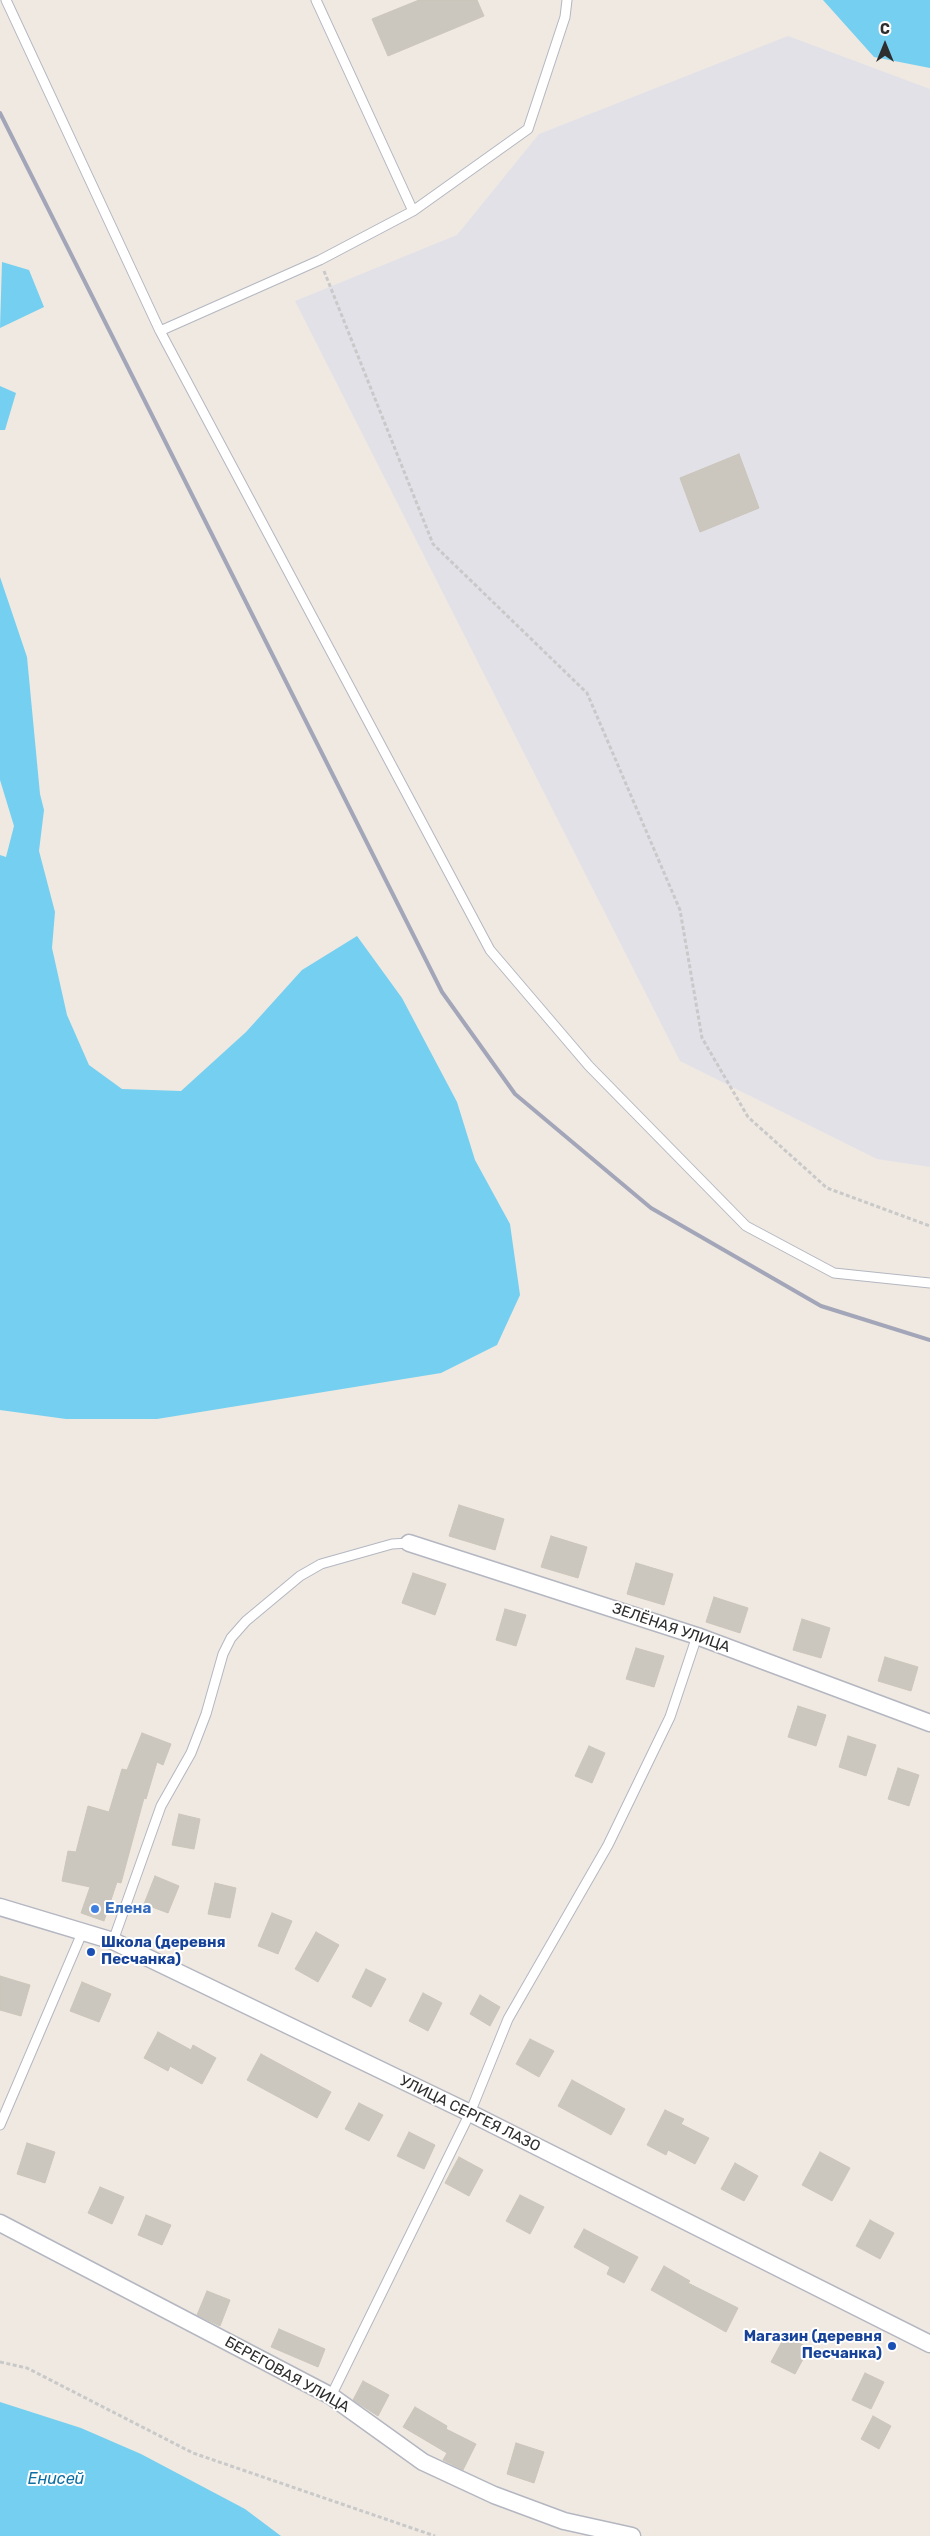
<!DOCTYPE html>
<meta charset="utf-8">
<style>
body{margin:0}
#map{position:relative;width:930px;height:2536px;overflow:hidden;background:#efe9e1;font-family:Rubik,sans-serif}
canvas{display:block}
.north{position:absolute;left:860px;top:20px;width:50px;height:50px;-webkit-text-stroke:4px #fff;paint-order:stroke;rotate:0deg;font-size:14px;font-weight:700;line-height:20px;text-align:center;color:#2e2e2e}
.north::after{content:'';display:block;margin:auto;width:18px;height:22px;background:#2e2e2e;clip-path:polygon(50% 0,100% 100%,50% 72%,0 100%)}
</style>
<div id="map">
<canvas width="930" height="2536"></canvas>
<div class="north">С</div>
</div>
<script>
const ctx = document.querySelector('canvas').getContext('2d');
ctx.lineJoin = 'round';
function fill(path, color) { ctx.fillStyle = color; ctx.fill(path, 'evenodd'); }
const toPath = rows => new Path2D(rows.map(r => 'M' + r).join(''));
function stroke(path, color, width, dash) { ctx.strokeStyle = color; ctx.lineWidth = width; ctx.lineCap = dash ? 'butt' : 'round'; ctx.setLineDash(dash || []); ctx.stroke(path); }
function drawText(font, color, halo, rows, align = 'center') {
  ctx.font = font + ' Rubik,sans-serif'; ctx.lineWidth = 4; ctx.setLineDash([]); ctx.textBaseline = 'middle'; ctx.strokeStyle = halo; ctx.fillStyle = color; for (const [text, x, y, turn = 0] of rows) {
    ctx.save(); ctx.translate(x, y); ctx.rotate((+turn || 0) * Math.PI / 180); ctx.textAlign = isNaN(turn) ? turn : align; if (halo) ctx.strokeText(text, 0, 0); ctx.fillText(text, 0, 0); ctx.restore();
  }
}
const industrial = toPath([
 [788,36,930,89,930,1167,877,1159,680,1061,295,301,457,235,539,134]
]);
const water = toPath([
 [823,0,930,0,930,68,874,57],
 [2,262,29,270,44,307,0,328],
 [0,386,16,393,5,430,0,430],
 [0,577,27,657,40,794,44,810,39,851,55,912,52,948,67,1015,89,1065,122,1089,181,1091,246,1032,302,970,357,936,402,998,457,1102,475,1160,510,1224,520,1295,497,1345,441,1373,157,1419,66,1419,0,1410,0,855,6,857,14,826,0,780],
 [0,2402,81,2428,141,2454,245,2509,281,2536,0,2536]
]);
const building = toPath([
 [419,0,477,0,484,16,388,56,372,19,419,0],
 [739,454,759,508,700,532,680,478,739,454],
 [459,1505,504,1519,495,1550,449,1536,459,1505],
 [551,1536,587,1547,578,1578,541,1567,551,1536],
 [636,1563,673,1574,664,1605,627,1594,636,1563],
 [413,1573,446,1584,435,1615,402,1603,413,1573],
 [714,1597,748,1608,740,1633,706,1622,714,1597],
 [505,1609,526,1615,516,1646,496,1640,505,1609],
 [802,1619,830,1628,821,1658,793,1650,802,1619],
 [636,1648,664,1656,654,1687,626,1679,636,1648],
 [885,1657,918,1667,911,1691,878,1681,885,1657],
 [798,1706,826,1715,816,1746,788,1737,798,1706],
 [142,1733,171,1744,163,1765,157,1762,146,1799,144,1798,121,1883,117,1882,104,1921,81,1913,90,1887,62,1881,68,1851,76,1852,88,1806,109,1812,122,1769,127,1770,142,1733],
 [848,1736,876,1745,866,1776,839,1767,848,1736],
 [589,1746,605,1753,592,1783,575,1776,589,1746],
 [898,1768,919,1775,909,1806,888,1799,898,1768],
 [179,1814,200,1819,194,1849,172,1845,179,1814],
 [155,1876,179,1886,168,1913,144,1904,155,1876],
 [215,1883,236,1888,230,1918,208,1914,215,1883],
 [272,1913,292,1921,278,1954,258,1946,272,1913],
 [316,1932,339,1945,318,1982,295,1969,316,1932],
 [366,1969,386,1979,371,2007,352,1997,366,1969],
 [0,1976,30,1985,21,2016,0,2010,0,1976],
 [82,1982,111,1994,99,2022,70,2011,82,1982],
 [423,1993,442,2003,428,2031,409,2021,423,1993],
 [480,1995,500,2007,490,2026,470,2014,480,1995],
 [158,2032,191,2050,193,2045,216,2058,202,2084,170,2066,168,2071,144,2058,158,2032],
 [530,2039,554,2051,539,2077,516,2064,530,2039],
 [261,2054,331,2092,317,2118,247,2080,261,2054],
 [572,2080,625,2109,611,2135,558,2106,572,2080],
 [359,2103,383,2115,369,2141,345,2129,359,2103],
 [665,2110,684,2119,681,2124,709,2138,695,2164,668,2150,666,2155,647,2145,665,2110],
 [409,2132,435,2145,424,2169,397,2156,409,2132],
 [27,2143,55,2152,45,2183,17,2174,27,2143],
 [820,2152,850,2168,832,2201,802,2185,820,2152],
 [459,2157,483,2170,469,2196,445,2183,459,2157],
 [735,2163,758,2176,744,2201,721,2189,735,2163],
 [100,2187,124,2197,112,2224,88,2213,100,2187],
 [520,2195,544,2207,530,2234,506,2221,520,2195],
 [146,2215,171,2225,162,2245,138,2235,146,2215],
 [870,2220,894,2233,880,2259,856,2246,870,2220],
 [584,2229,638,2257,624,2283,607,2274,610,2267,574,2247,584,2229],
 [664,2266,690,2281,688,2283,738,2308,726,2332,651,2290,664,2266],
 [207,2291,230,2300,220,2326,197,2315,207,2291],
 [279,2329,325,2349,318,2367,271,2347,279,2329],
 [785,2336,809,2348,795,2374,771,2362,785,2336],
 [865,2373,884,2382,871,2409,852,2400,865,2373],
 [363,2381,389,2395,378,2416,353,2400,363,2381],
 [415,2407,447,2426,446,2429,476,2444,463,2470,443,2460,447,2453,403,2427,415,2407],
 [873,2416,891,2426,879,2449,861,2439,873,2416],
 [516,2443,544,2452,534,2483,507,2474,516,2443]
]);
const path = toPath([
 [324,271,433,544,587,693,680,910,702,1038,748,1117,827,1188,930,1226],
 [0,2362,27,2368,193,2453,435,2536]
]);
const service = toPath([
 [6,0,160,331,490,950,589,1066,746,1226,834,1273,930,1283],
 [316,0,413,211],
 [160,331,320,260,413,211,528,129,565,17,567,0],
 [113,1941,161,1806,191,1753,206,1714,223,1654,231,1638,246,1621,300,1576,321,1564,392,1544,409,1543],
 [0,2125,82,1933],
 [331,2396,470,2113,508,2019,608,1845,654,1750,670,1717,697,1636]
]);
const minor = toPath([
 [409,1543,697,1636,930,1723],
 [0,1907,113,1941,470,2113,930,2344],
 [0,2223,331,2396,423,2462,494,2495,564,2521,632,2536]
]);
const rail = toPath([
 [0,113,442,992,515,1094,651,1208,821,1306,930,1340]
]);
const markers = [
 [95,1909,5,"#3f7fe0"],
 [91,1952,5,"#1a4fb4"],
 [892,2346,5,"#1a4fb4"]
];
const streetNames = [
 ["ЗЕЛЁНАЯ УЛИЦА",671,1628,19],
 ["УЛИЦА СЕРГЕЯ ЛАЗО",470,2114,26],
 ["БЕРЕГОВАЯ УЛИЦА",287,2375,29]
];
const shopNames = [
 ["Елена",105,1909]
];
const transitNames = [
 ["Школа (деревня",101,1943],
 ["Песчанка)",101,1960],
 ["Магазин (деревня",882,2337,"right"],
 ["Песчанка)",882,2354,"right"]
];
const waterNames = [
 ["Енисей",56,2479]
];
fill(industrial, '#e3e1e8');
fill(water, '#75cff0');
fill(building, '#cbc7bf');
stroke(building, '#cbc5ba', 1);
stroke(service, '#b4b7c1', 11);
stroke(minor, '#b4b7c1', 19);
stroke(path, '#c9c9c9', 3, [4, 2.5]);
stroke(service, '#fff', 9);
stroke(minor, '#fff', 16);
stroke(rail, '#a3a6b8', 4);
for (const [x, y, r, color] of markers) { const dot = new Path2D(); dot.arc(x, y, r, 0, 2 * Math.PI); ctx.fillStyle = color; ctx.fill(dot); stroke(dot, '#fff', 2); }
drawText('15px', '#2e2e2e', '#fff', streetNames);
drawText('bold 15px', '#366cbe', '#fff', shopNames, 'left');
drawText('bold 15px', '#164399', '#fff', transitNames, 'left');
drawText('italic 16px', '#0d6fa3', '#fff', waterNames);
</script>
